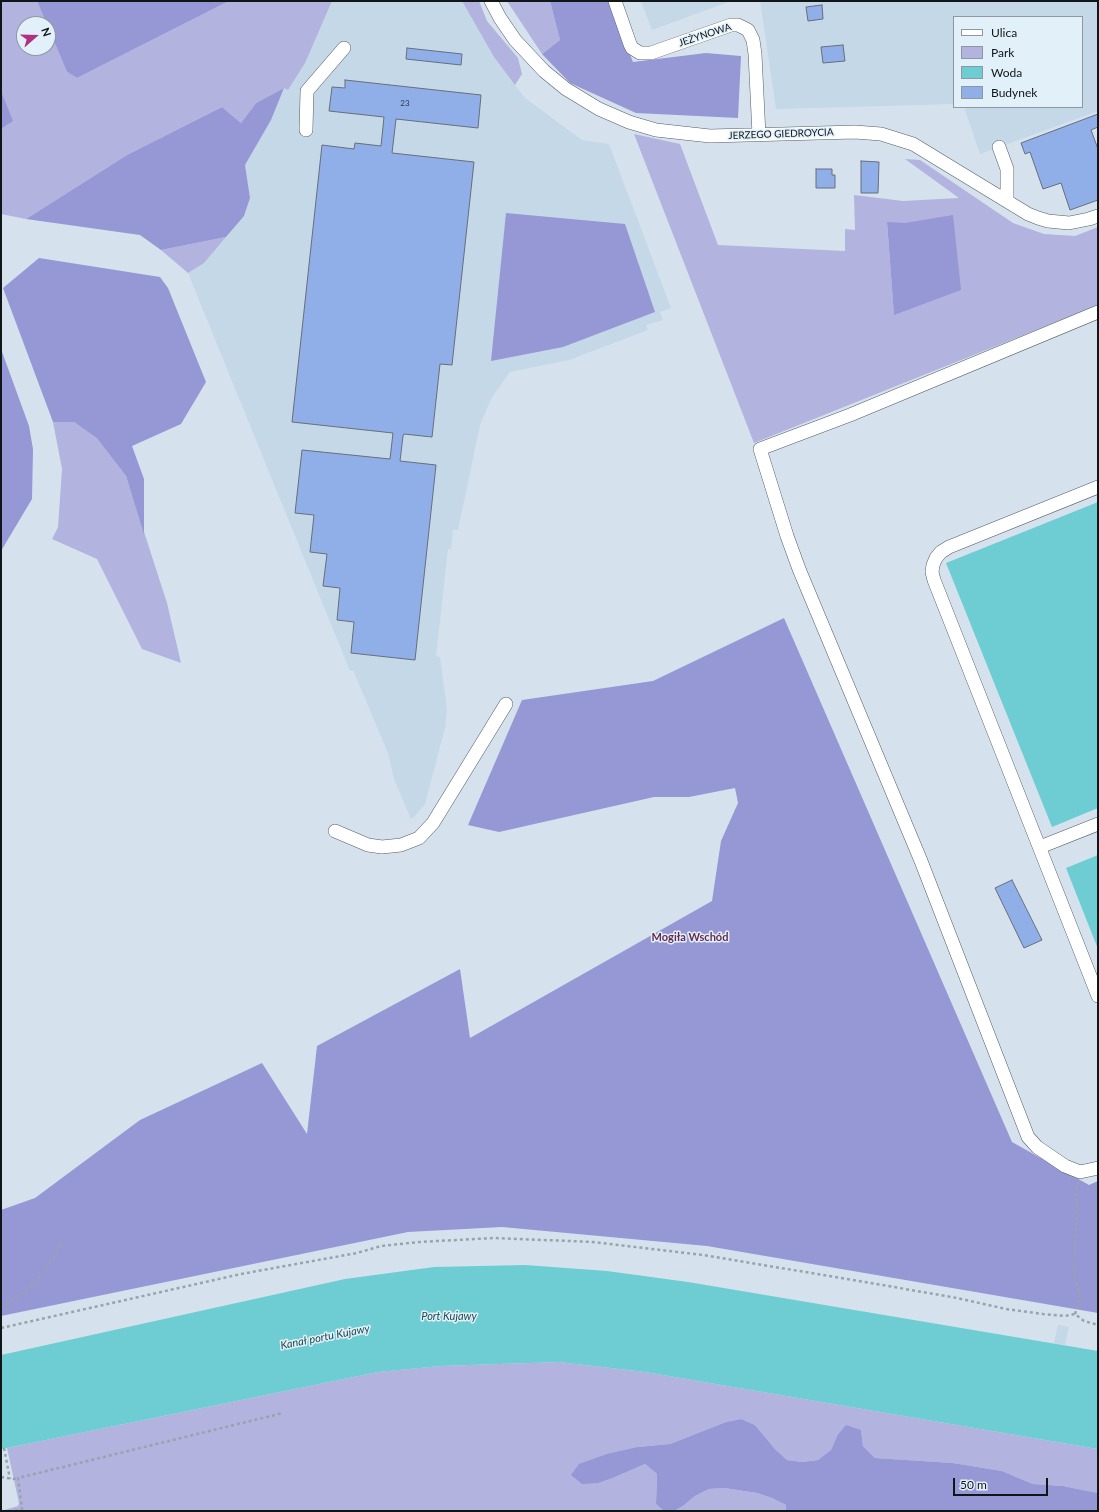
<!DOCTYPE html>
<meta charset="utf-8">
<style>
body{margin:0}
#map{position:relative;width:1099px;height:1512px;overflow:hidden;background:#d5e2ed;font-family:Lato,sans-serif}
canvas{display:block}
.frame{position:absolute;inset:0;border:2px solid #101518;pointer-events:none}
.legend{position:absolute;left:953px;top:16px;width:130px;height:92px;box-sizing:border-box;background:#e2f0fa;border:1px solid #8e98a0;margin:0;padding:5px 7px;list-style:none;font-size:12px;color:#101518}
.legend li{display:flex;align-items:center;gap:8px;height:20px}
.legend b{width:20px;border:1px solid #8e98a0}
.north{position:absolute;left:16px;top:16px;width:40px;height:40px;box-sizing:border-box;background:#e2f0fa;border:1px solid #8e98a0;border-radius:50%;rotate:70deg;font-size:11px;font-weight:700;line-height:16px;text-align:center;color:#101518}
.north::after{content:'';display:block;margin:auto;width:14px;height:18px;background:#af3282;clip-path:polygon(50% 0,100% 100%,50% 72%,0 100%)}
.scale{position:absolute;left:953px;top:1478px;width:95px;height:18px;box-sizing:border-box;border:2px solid #101518;border-top:0;padding-left:5px;font-size:12px;line-height:14px;white-space:nowrap;color:#101518;-webkit-text-stroke:3px #e2f0fa;paint-order:stroke}
</style>
<div id="map">
<canvas width="1099" height="1512"></canvas>
<div class="frame"></div>
<ul class="legend">
<li><b style="height:5px;background:#fff"></b>Ulica</li>
<li><b style="height:11px;background:#b2b3de"></b>Park</li>
<li><b style="height:11px;background:#6ecdd2"></b>Woda</li>
<li><b style="height:11px;background:#90afe9"></b>Budynek</li>
</ul>
<div class="north">N</div>
<div class="scale">50 m</div>
</div>
<script>
const ctx = document.querySelector('canvas').getContext('2d');
ctx.lineJoin = 'round';
function fill(path, color) { ctx.fillStyle = color; ctx.fill(path, 'evenodd'); }
const toPath = rows => new Path2D(rows.map(r => 'M' + r).join(''));
function stroke(path, color, width, dash) { ctx.strokeStyle = color; ctx.lineWidth = width; ctx.lineCap = dash ? 'butt' : 'round'; ctx.setLineDash(dash || []); ctx.stroke(path); }
function drawText(font, color, halo, rows, align = 'center') {
  ctx.font = font + ' Lato,sans-serif'; ctx.lineWidth = 3; ctx.setLineDash([]); ctx.textBaseline = 'middle'; ctx.strokeStyle = halo; ctx.fillStyle = color; for (const [text, x, y, turn = 0] of rows) {
    ctx.save(); ctx.translate(x, y); ctx.rotate((+turn || 0) * Math.PI / 180); ctx.textAlign = isNaN(turn) ? turn : align; if (halo) ctx.strokeText(text, 0, 0); ctx.fillText(text, 0, 0); ctx.restore();
  }
}
const built = toPath([
 [332,1,462,1,494,57,525,98,582,140,609,144,671,308,660,312,663,320,646,325,648,330,569,360,510,372,492,397,480,425,458,530,453,530,451,549,448,549,436,656,440,657,447,710,445,728,425,804,414,817,411,819,394,779,388,753,353,670,350,671,188,273,204,263,244,216,250,198,245,165,271,120,284,88,288,90,304,63],
 [641,1,731,1,652,30],
 [760,1,1098,1,1098,111,980,154,964,107,1082,107,1082,17,954,17,954,104,776,109],
 [1058,1325,1069,1327,1065,1345,1054,1343]
]);
const green = toPath([
 [1,1,37,1,47,24,24,24,24,48,48,48,48,27,67,72,77,78,229,1,332,1,305,63,288,90,284,88,256,103,241,123,222,107,127,155,26,219,1,214,1,129,12,121,1,91],
 [462,1,479,1,487,21,518,58,522,74,515,85,494,57],
 [507,1,550,1,560,40,542,54],
 [634,134,680,144,718,245,845,251,845,229,855,230,854,195,903,201,959,198,905,159,920,160,1013,223,1044,234,1075,236,1098,227,1098,307,1061,320,754,443],
 [887,223,905,223,894,314],
 [226,237,204,263,188,273,161,250],
 [53,422,74,422,97,437,126,476,167,603,181,663,142,649,97,559,52,539,58,527,62,469],
 [559,1362,645,1372,1098,1449,1098,1493,1063,1486,1033,1484,1002,1471,953,1463,875,1458,863,1446,861,1431,837,1436,831,1450,818,1460,802,1462,787,1460,775,1449,755,1425,741,1419,726,1422,670,1444,638,1447,615,1477,645,1464,657,1474,656,1504,664,1511,1,1511,18,1506,19,1503,7,1448,378,1372,440,1366],
 [724,1488,757,1493,772,1498,786,1505,786,1511,674,1511,683,1506,695,1496,709,1489]
]);
const forest = toPath([
 [37,1,229,1,77,78,67,72],
 [550,1,609,1,633,62,706,53,741,56,738,118,636,113,570,83,542,54,560,40],
 [284,88,271,120,245,165,250,198,244,216,226,237,161,250,140,235,26,219,127,155,222,107,241,123,256,103],
 [1,91,13,121,1,129],
 [506,213,625,224,655,312,563,347,491,361],
 [953,215,961,290,894,315,887,222,905,223],
 [39,258,160,277,168,288,206,382,181,424,132,446,144,479,144,534,126,476,97,438,74,422,53,422,3,288],
 [1,349,29,426,33,449,32,499,1,551],
 [784,618,1012,1142,1089,1185,1098,1181,1098,1313,707,1246,502,1227,408,1232,1,1316,1,1210,35,1198,140,1120,262,1063,307,1134,317,1046,460,969,470,1038,712,901,721,841,738,803,735,788,689,797,654,797,499,832,468,825,522,700,653,681],
 [741,1419,755,1425,775,1449,787,1460,802,1462,818,1460,831,1450,837,1436,846,1425,861,1430,863,1446,875,1458,953,1463,1002,1471,1033,1484,1063,1486,1098,1493,1098,1511,786,1511,786,1505,772,1498,757,1493,724,1488,709,1489,695,1496,683,1506,674,1511,664,1511,656,1504,657,1474,645,1464,615,1477,598,1483,582,1484,571,1475,579,1464,607,1454,638,1447,670,1444,726,1422]
]);
const water = toPath([
 [1098,502,1098,808,1052,827,946,563],
 [1098,855,1098,949,1066,868],
 [525,1265,607,1271,688,1282,1098,1351,1098,1449,645,1372,559,1362,440,1366,378,1372,2,1449,1,1443,1,1355,345,1279,434,1267]
]);
const building = toPath([
 [822,5,823,19,808,21,806,7,822,5],
 [843,45,845,61,823,63,821,47,843,45],
 [407,48,462,54,461,65,406,59,407,48],
 [345,80,481,95,478,128,396,119,392,153,474,162,452,365,440,364,432,437,404,434,403,436,400,461,436,465,415,660,351,653,354,622,337,620,340,588,323,586,327,554,310,552,314,515,295,513,302,450,390,459,393,433,292,422,322,145,354,149,355,143,381,146,384,117,329,111,332,87,345,88,345,80],
 [1098,114,1098,127,1091,130,1098,149,1098,200,1070,210,1061,183,1043,189,1030,152,1025,154,1021,143,1098,114],
 [861,161,879,162,878,193,861,193,861,161],
 [816,169,832,169,832,175,835,175,835,188,816,188,816,169],
 [1012,880,1042,940,1024,948,995,888,1012,880]
]);
const path = toPath([
 [1,1308,30,1288,53,1259,62,1242],
 [1075,1314,1080,1299,1079,1291,1073,1270,1077,1214,1076,1195,1078,1182],
 [1,1328,241,1274,357,1253,381,1246,419,1242,494,1238,593,1242,703,1255,865,1282,957,1298,1006,1309,1043,1314,1065,1316,1075,1314,1084,1321,1098,1325],
 [4,1448,10,1479],
 [1,1477,13,1479,18,1478],
 [15,1511,22,1509,18,1478,283,1413]
]);
const minor = toPath([
 [491,1,500,18,515,40,544,71,566,89,599,109,629,122,656,130,710,136,855,132,881,134,913,144,1028,214,1038,218,1048,221,1069,223,1089,219,1098,216],
 [615,1,630,44,632,48,640,53,651,53,731,25,738,25,748,30,753,40,755,54,759,135],
 [306,130,307,91,344,48],
 [999,147,1007,169,1007,201],
 [1098,312,850,415,760,449,787,536,799,569,921,861,1028,1137,1037,1147,1065,1166,1080,1172,1098,1168],
 [1098,487,949,547,941,552,936,558,933,565,932,572,934,580,1098,996],
 [335,831,368,845,382,847,401,845,419,838,433,823,506,704],
 [1040,847,1098,824]
]);
const numberNames = [
 ["23",405,103]
];
const streetNames = [
 ["JEŻYNOWA",705,35,-18],
 ["JERZEGO GIEDROYCIA",781,134,-2]
];
const neighbourhoodNames = [
 ["Mogiła Wschód",690,937]
];
const waterNames = [
 ["Port Kujawy",449,1316],
 ["Kanał portu Kujawy",325,1337,-11]
];
fill(built, '#c4d8e7');
fill(green, '#b2b3de');
fill(forest, '#9697d5');
fill(water, '#6ecdd2');
fill(building, '#90afe9');
stroke(building, '#686e7a', 1);
stroke(minor, '#525d66', 14);
stroke(path, '#98a3ab', 2.5, [3, 3]);
stroke(minor, '#fff', 13);
drawText('8px', '#303c4c', null, numberNames);
drawText('10px', '#101518', '#e2f0fa', streetNames);
drawText('bold 11px', '#672a4f', '#e2f0fa', neighbourhoodNames);
drawText('italic 11px', '#204b4d', '#e2f0fa', waterNames);
</script>
